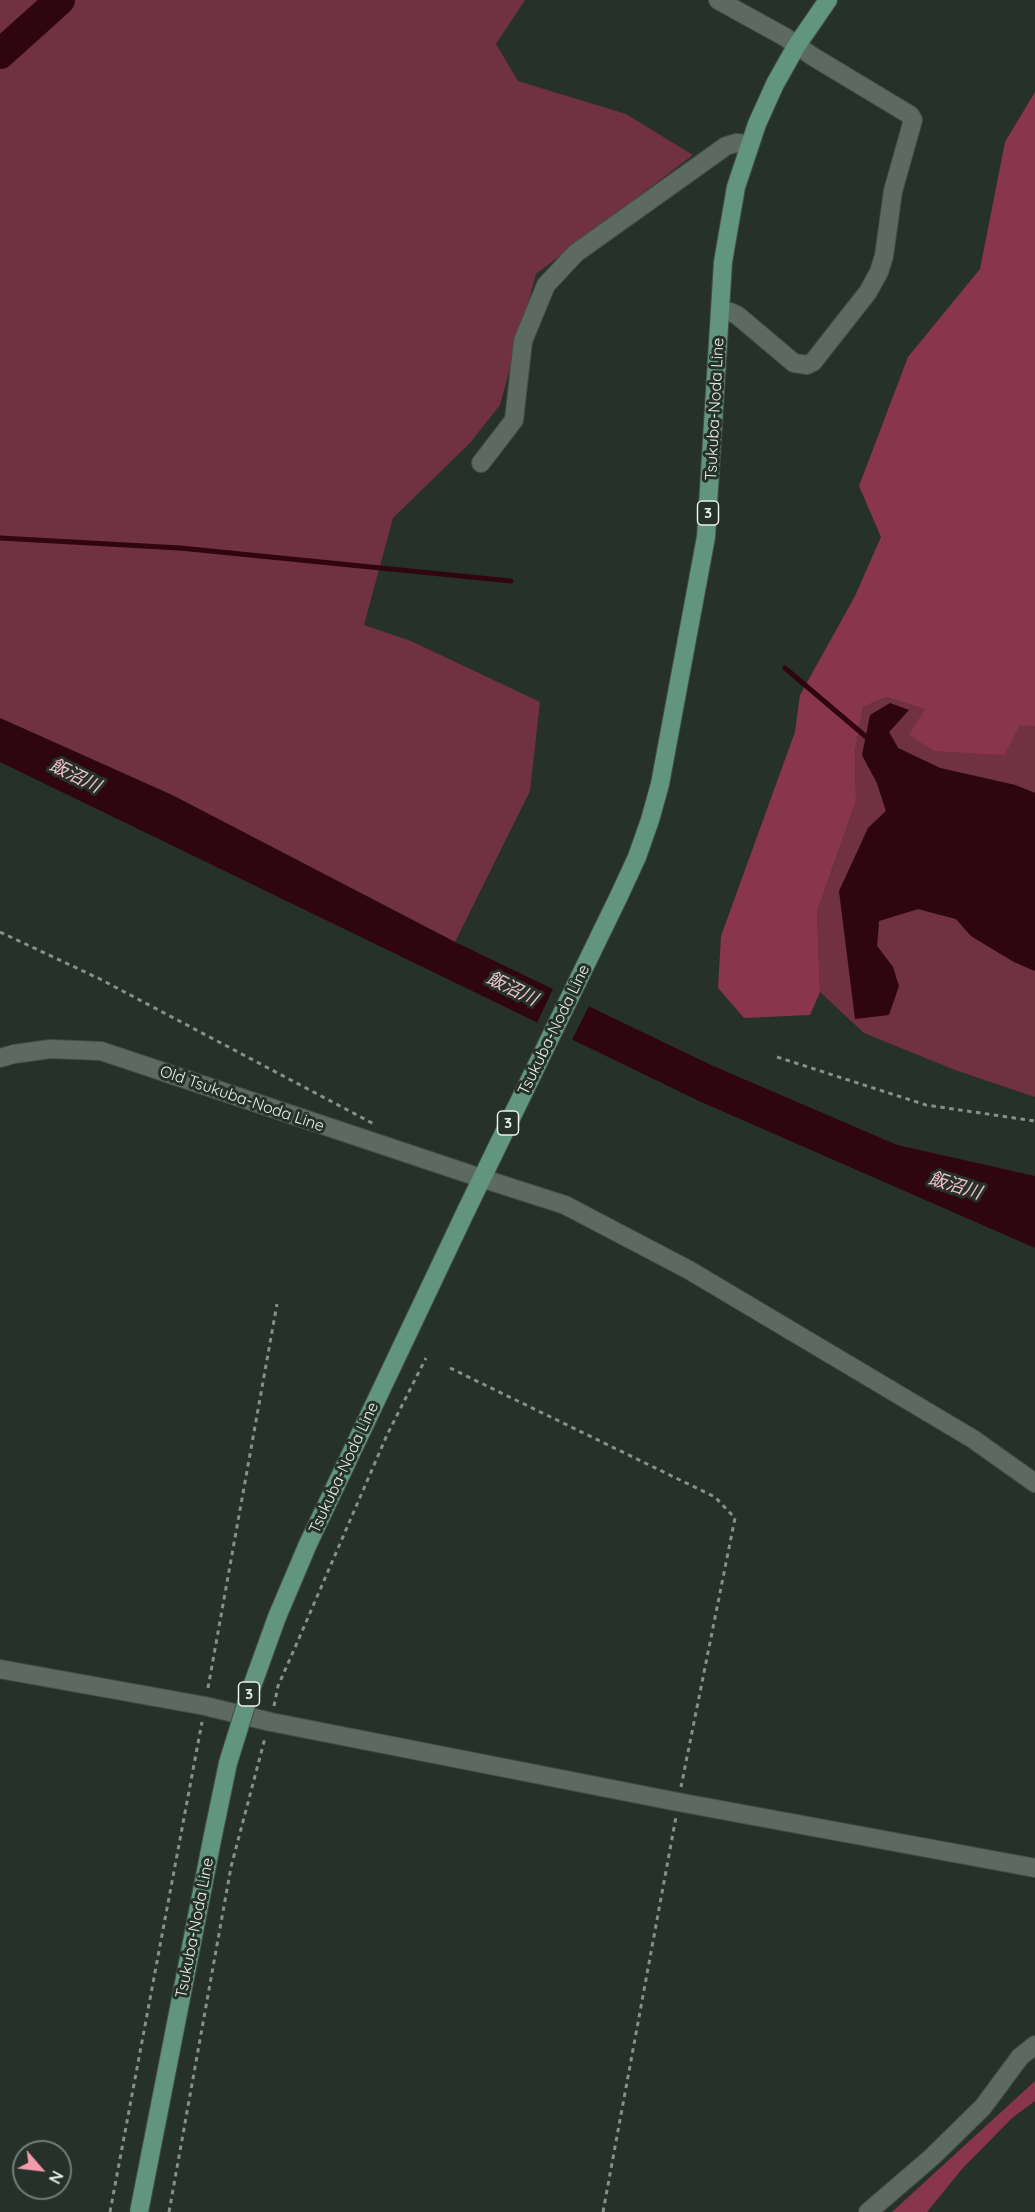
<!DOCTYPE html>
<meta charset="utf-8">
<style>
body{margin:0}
#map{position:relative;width:1035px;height:2212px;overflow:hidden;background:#26312b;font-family:Quicksand,sans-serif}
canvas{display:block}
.north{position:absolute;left:12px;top:2140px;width:60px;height:60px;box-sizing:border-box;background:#26312b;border:2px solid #747e79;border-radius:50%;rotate:118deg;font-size:16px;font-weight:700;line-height:24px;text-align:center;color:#eaf1ed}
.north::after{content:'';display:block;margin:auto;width:21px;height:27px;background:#f39aab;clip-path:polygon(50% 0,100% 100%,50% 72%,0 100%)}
</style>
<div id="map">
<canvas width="1035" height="2212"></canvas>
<div class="north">N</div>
</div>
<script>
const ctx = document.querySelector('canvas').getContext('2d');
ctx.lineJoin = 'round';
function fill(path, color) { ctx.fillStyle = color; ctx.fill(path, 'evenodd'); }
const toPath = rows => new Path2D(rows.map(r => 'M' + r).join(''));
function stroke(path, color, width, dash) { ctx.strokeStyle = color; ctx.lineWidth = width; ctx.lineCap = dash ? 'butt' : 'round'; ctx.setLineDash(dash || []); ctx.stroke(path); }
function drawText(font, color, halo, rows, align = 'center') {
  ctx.font = font + ' Quicksand,"Noto Sans JP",sans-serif'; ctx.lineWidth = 6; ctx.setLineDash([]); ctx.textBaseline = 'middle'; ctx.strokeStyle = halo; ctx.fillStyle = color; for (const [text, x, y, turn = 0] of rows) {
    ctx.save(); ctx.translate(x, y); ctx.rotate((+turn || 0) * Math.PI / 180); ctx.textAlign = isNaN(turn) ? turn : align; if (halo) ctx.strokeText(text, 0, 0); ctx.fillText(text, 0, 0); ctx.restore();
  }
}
const green = toPath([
 [0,0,525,0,496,44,518,81,626,114,693,155,536,274,500,405,470,443,393,518,364,625,411,641,540,702,530,791,455,942,172,795,0,718],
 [886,697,926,709,1035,726,1035,793,1015,785,940,768,898,748,889,732,909,710,862,755,877,783,886,811,868,828,855,1019,893,967,877,946,879,921,918,909,956,919,971,936,1014,962,1035,971,1035,1097,955,1070,864,1033,820,992,817,912,856,801,855,751,863,707]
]);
const forest = toPath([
 [1035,92,1035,726,1020,725,1004,755,934,751,909,735,925,709,886,697,863,707,855,751,856,801,817,912,820,992,810,1015,744,1018,718,988,721,936,795,732,800,695,855,596,881,537,859,486,908,357,980,269,1005,142],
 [1035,2081,1035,2101,1012,2118,962,2169,927,2212,892,2212]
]);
const water = toPath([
 [890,703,909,710,889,732,898,748,940,768,1015,785,1035,793,1035,971,1014,962,971,936,956,919,918,909,879,921,877,946,893,967,899,986,889,1015,855,1019,839,891,868,828,886,811,877,783,862,755,870,715],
 [0,718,172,795,455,942,711,1065,897,1145,1035,1176,1035,1248,699,1101,0,762]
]);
const pier = toPath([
 [554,987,590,1004,571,1042,536,1025]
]);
const stream = toPath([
 [0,538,180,548,511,581],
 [785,668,871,741]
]);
const river = toPath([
 [0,54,60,0]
]);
const path = toPath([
 [0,932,100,979,374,1124],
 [777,1057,926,1105,1035,1121],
 [450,1368,715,1497,735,1518,681,1787],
 [208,1688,277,1304],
 [274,1706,278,1686,297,1643,387,1435,426,1358],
 [110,2212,202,1722],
 [169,2212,231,1867,265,1738],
 [603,2212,676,1817]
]);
const street = toPath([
 [718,0,785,37,812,56,910,115,913,120,893,191,884,256,879,272,868,292,813,362,807,365,794,363,737,315,730,312,720,311],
 [481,463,514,420,523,341,546,285,576,253,726,146,736,143,749,144],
 [481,1178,565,1205,689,1270,973,1439,1035,1483],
 [0,1669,205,1706,271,1722,678,1802,1035,1868],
 [868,2212,932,2157,983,2107,1020,2057,1035,2045]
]);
const secondary = toPath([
 [0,1058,14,1054,50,1049,101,1051,481,1178]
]);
const primary = toPath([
 [466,1211,619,896,637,857,650,820,660,784,706,537,723,262,736,187,757,124,775,84,797,45,828,0]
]);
const primaryBridge = toPath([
 [139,2212,213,1835,228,1763,251,1689,277,1617,308,1544,466,1211]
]);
const shields = [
 [708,513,21],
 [508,1123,21],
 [249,1694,21]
];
const shieldNames = [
 ["3",708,513],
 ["3",508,1123],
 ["3",249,1694]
];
const streetNames = [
 ["Tsukuba-Noda Line",715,409,-87],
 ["Tsukuba-Noda Line",554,1030,-64],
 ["Old Tsukuba-Noda Line",242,1099,19],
 ["Tsukuba-Noda Line",344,1468,-65],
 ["Tsukuba-Noda Line",195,1928,-79]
];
const waterNames = [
 ["飯沼川",75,776,26],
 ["飯沼川",512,989,26],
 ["飯沼川",955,1186,17]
];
fill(green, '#703140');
fill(forest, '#89354b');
fill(water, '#2f0512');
fill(pier, '#26312b');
stroke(stream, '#2f0512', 5);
stroke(river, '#2f0512', 30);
stroke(street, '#444d48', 20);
stroke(secondary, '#444d48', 20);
stroke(primary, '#444d48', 20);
stroke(path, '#87908b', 3, [4.5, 4.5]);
stroke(street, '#5d6a63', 18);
stroke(secondary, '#5d6a63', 18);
stroke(primary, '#62957d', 18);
stroke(primaryBridge, '#444d48', 20, []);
stroke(primaryBridge, '#62957d', 18);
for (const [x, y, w] of shields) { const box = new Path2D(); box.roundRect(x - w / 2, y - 12, w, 24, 4.5); ctx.fillStyle = '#26312b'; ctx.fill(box); stroke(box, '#eaf1ed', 1.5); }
drawText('bold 15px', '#eaf1ed', null, shieldNames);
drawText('16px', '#eaf1ed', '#26312b', streetNames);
drawText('italic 18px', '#f3c1c9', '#26312b', waterNames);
</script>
